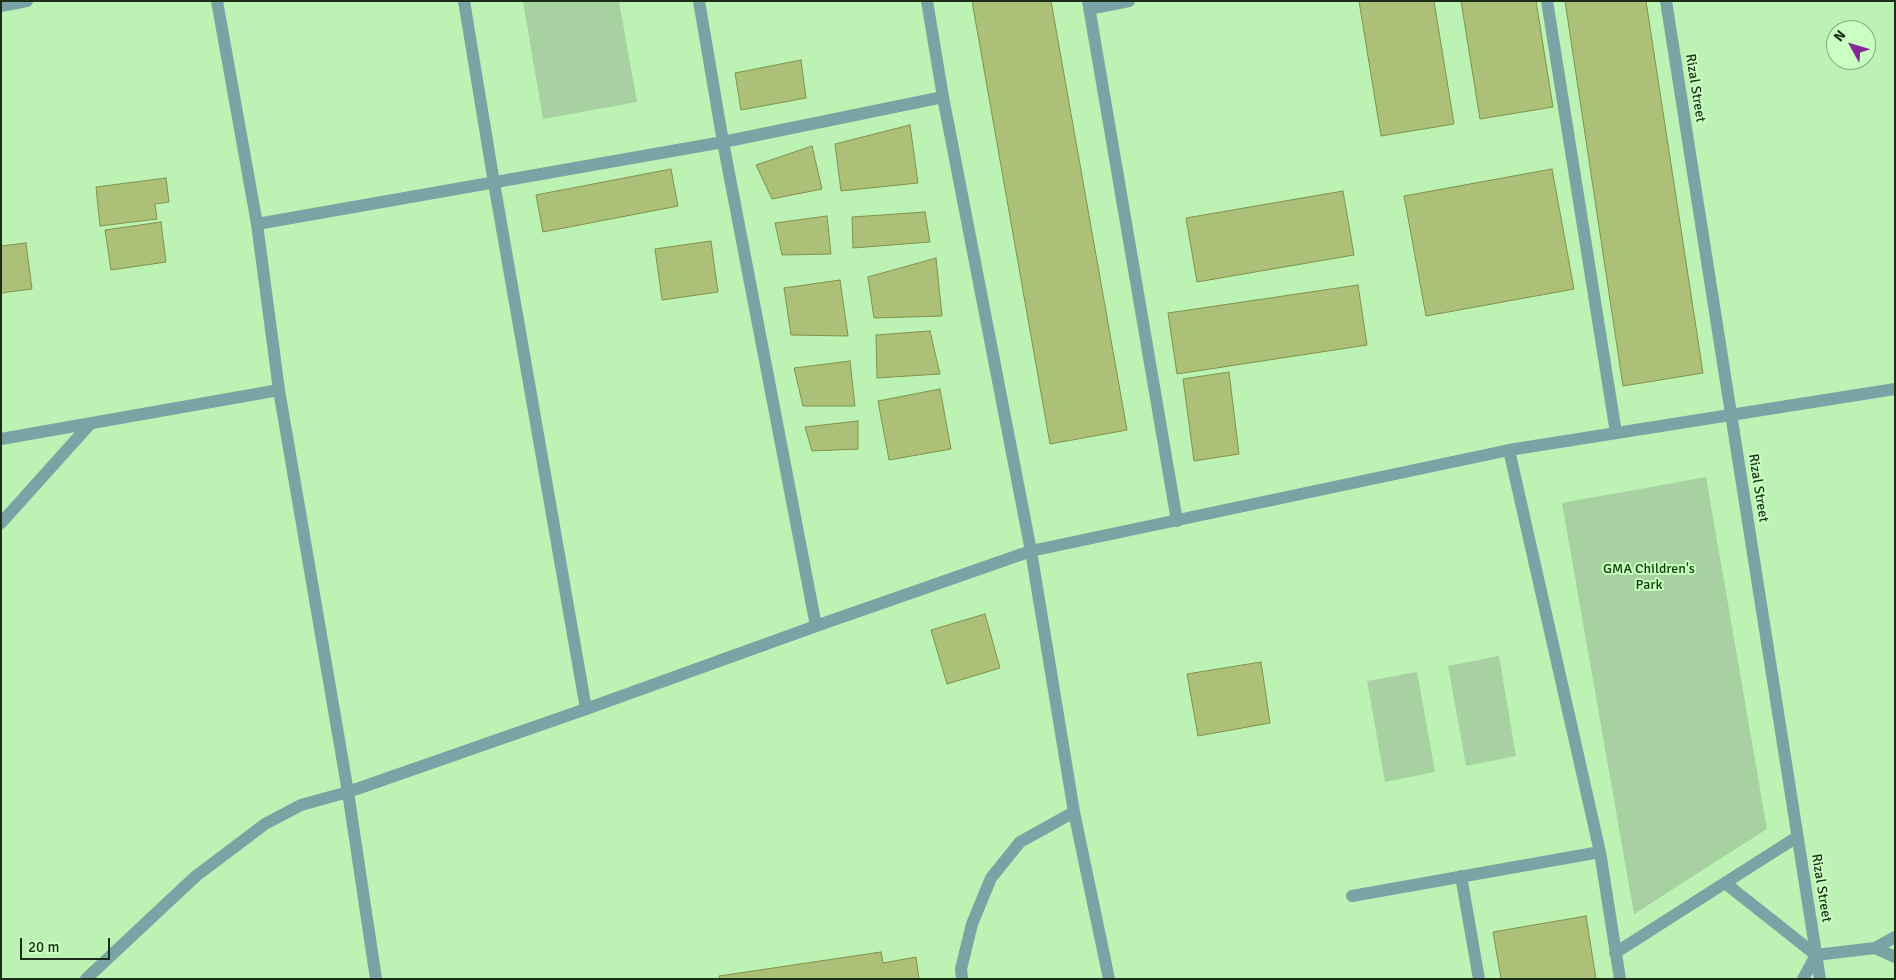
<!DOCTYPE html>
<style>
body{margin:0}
#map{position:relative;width:1896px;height:980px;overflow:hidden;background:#bcf2b4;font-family:Signika,sans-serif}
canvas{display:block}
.frame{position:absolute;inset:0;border:2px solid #1b2f18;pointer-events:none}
.north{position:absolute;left:1826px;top:20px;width:50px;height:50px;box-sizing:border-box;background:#c9ffc1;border:1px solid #83ac7d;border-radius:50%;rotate:309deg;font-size:14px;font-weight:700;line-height:20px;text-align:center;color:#1b2f18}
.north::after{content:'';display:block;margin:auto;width:18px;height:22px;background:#852a95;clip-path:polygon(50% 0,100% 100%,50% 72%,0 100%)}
.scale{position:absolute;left:20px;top:938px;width:90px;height:22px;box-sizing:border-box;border:2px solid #1b2f18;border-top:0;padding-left:6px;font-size:15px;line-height:18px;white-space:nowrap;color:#1b2f18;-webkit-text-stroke:4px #c9ffc1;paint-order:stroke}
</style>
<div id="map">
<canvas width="1896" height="980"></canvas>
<div class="frame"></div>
<div class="north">N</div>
<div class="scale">20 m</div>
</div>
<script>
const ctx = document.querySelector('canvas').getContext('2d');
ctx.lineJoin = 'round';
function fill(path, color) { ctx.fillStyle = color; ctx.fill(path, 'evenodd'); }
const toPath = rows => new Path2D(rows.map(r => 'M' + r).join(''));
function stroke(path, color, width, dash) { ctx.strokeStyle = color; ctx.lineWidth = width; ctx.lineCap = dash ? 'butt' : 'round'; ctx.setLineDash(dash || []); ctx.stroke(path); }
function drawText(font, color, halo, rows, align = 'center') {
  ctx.font = font + ' Signika,sans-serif'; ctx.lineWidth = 4; ctx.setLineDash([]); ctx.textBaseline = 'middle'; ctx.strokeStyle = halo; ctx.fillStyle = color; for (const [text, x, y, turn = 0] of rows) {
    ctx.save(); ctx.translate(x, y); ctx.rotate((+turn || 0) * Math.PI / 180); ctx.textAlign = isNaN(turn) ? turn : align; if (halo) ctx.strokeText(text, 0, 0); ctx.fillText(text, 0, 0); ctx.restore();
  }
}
const green = toPath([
 [523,1,619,1,637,102,543,119],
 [1706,477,1767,829,1634,914,1562,503],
 [1499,656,1516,756,1466,766,1448,666],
 [1417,672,1435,772,1385,782,1367,681]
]);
const building = toPath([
 [972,1,1051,1,1127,430,1050,444,972,1],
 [1359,1,1434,1,1454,124,1381,136,1359,1],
 [1461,1,1536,1,1553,107,1480,119,1461,1],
 [1565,1,1646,1,1703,373,1623,386,1565,1],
 [801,60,806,98,741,110,735,73,801,60],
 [910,125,918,183,841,191,835,144,910,125],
 [812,146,822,189,772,199,756,165,812,146],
 [671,169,678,206,543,232,536,195,671,169],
 [1552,169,1574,289,1426,316,1404,196,1552,169],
 [166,178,169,202,155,204,157,219,100,226,96,187,166,178],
 [1343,191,1354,255,1197,282,1186,218,1343,191],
 [925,212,930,242,853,248,852,217,925,212],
 [827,216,831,254,782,255,775,223,827,216],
 [161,222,166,262,111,270,105,230,161,222],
 [711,241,718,292,662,300,655,249,711,241],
 [26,243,32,289,1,293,1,246,26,243],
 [936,258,942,316,874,318,868,277,936,258],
 [840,280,848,336,791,335,784,288,840,280],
 [1358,285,1367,345,1177,374,1168,313,1358,285],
 [930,331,940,374,877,378,876,335,930,331],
 [850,361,855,406,803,406,794,368,850,361],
 [1229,372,1239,454,1194,461,1183,379,1229,372],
 [940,389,951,449,889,460,878,401,940,389],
 [858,421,858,449,812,451,805,427,858,421],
 [985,614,1000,668,947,684,931,630,985,614],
 [1261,662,1270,723,1198,736,1187,674,1261,662],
 [1586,916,1596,979,1501,979,1493,932,1586,916],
 [881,952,883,963,916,957,919,979,720,979,719,976,881,952]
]);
const lane = toPath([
 [1088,1,1177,521],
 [1547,1,1616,433],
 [1089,9,1129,1],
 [1509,450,1600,852,1620,979],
 [1461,876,1479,979],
 [1725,883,1816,955,1803,979],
 [1352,896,1600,852],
 [1615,953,1797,837]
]);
const street = toPath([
 [217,1,257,224,279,390,348,792,376,979],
 [464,1,494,183,586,709],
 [699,1,723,142,943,97],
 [927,1,943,97,1031,551,1074,812,1020,842,991,878,972,924,961,969,962,979],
 [1666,1,1820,979],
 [1,6,27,1],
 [257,224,723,142,816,626],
 [1,439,279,390],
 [1,523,91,423],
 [1074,812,1109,979],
 [1875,948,1895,957],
 [1816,955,1875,948,1895,937],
 [86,979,196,876,265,824,301,805,348,792,586,709,816,626,1031,551,1509,450,1895,389]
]);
const streetNames = [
 ["Rizal Street",1695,88,81],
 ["Rizal Street",1758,488,81],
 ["Rizal Street",1821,888,81]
];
const parkNames = [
 ["GMA Children's",1649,569],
 ["Park",1649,585]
];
fill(green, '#a7d1a1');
fill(building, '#acc077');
stroke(building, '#80924b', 1);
stroke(lane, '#7aa3a5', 12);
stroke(street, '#7aa3a5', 12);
drawText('14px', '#1b2f18', '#c9ffc1', streetNames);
drawText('14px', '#0b4104', '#c9ffc1', parkNames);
</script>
